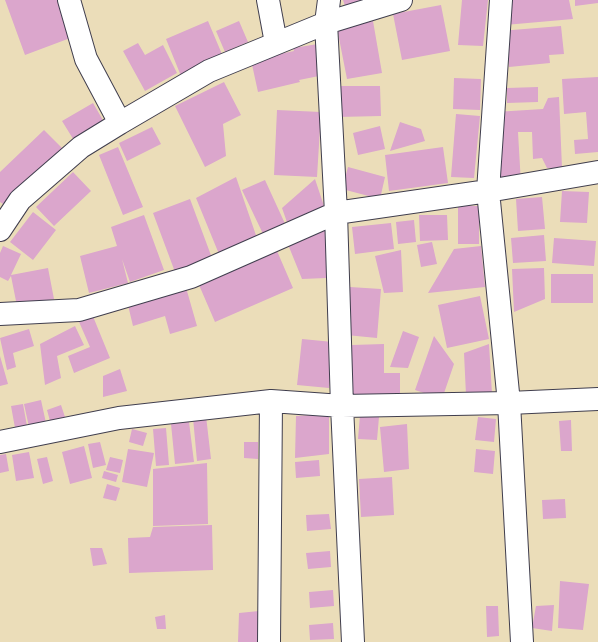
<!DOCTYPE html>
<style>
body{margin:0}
canvas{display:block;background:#ebddb9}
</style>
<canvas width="598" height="642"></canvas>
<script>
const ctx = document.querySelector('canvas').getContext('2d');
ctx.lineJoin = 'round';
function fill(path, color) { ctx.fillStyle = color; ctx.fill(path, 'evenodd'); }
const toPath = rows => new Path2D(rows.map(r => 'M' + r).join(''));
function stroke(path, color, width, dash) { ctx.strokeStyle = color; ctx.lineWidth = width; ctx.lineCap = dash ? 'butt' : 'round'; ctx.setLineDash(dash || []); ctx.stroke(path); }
const building = toPath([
 [5,0,60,0,73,37,25,55],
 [343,0,364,0,345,6],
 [462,0,488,0,483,46,458,45],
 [506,0,569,0,573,19,505,25],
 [575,0,598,0,598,3,575,6],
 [441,5,450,51,402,60,393,14],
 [208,21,224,59,181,76,166,39],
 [239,21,248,42,225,52,216,31],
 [373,21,382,73,347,79,337,28],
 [561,26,564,54,549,55,550,63,509,67,508,55,500,31],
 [138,43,145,55,163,45,177,73,145,91,123,51],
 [318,44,324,75,299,80,300,82,258,92,251,60,294,51,293,48],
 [598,77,598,152,575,154,574,140,588,139,586,112,564,114,562,79],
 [454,78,481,79,480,110,453,109],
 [224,82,241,115,223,124,226,156,205,167,175,106],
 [338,86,380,86,381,116,338,117],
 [538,87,538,102,507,103,507,88],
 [559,97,562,168,547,168,542,158,533,159,532,132,518,132,521,184,499,185,495,112,543,109,548,98],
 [93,103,104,122,75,142,62,121],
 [277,110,321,112,317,177,274,175],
 [456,114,480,116,474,178,451,177],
 [400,122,421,129,425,141,390,151],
 [380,126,385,149,358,155,353,133],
 [152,127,161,144,127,161,119,143],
 [44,130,64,150,3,204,0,202,0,172],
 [118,147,143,207,123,215,99,155],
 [443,147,448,183,389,191,385,155],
 [348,167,385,177,380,199,342,189],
 [73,172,91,191,54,226,36,207],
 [236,177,259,244,221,259,196,198],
 [315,179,326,212,288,225,282,208],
 [265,180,287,228,265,238,242,190],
 [562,191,589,192,587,223,560,222],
 [542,197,545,229,518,231,516,199],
 [190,199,212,258,175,272,153,213],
 [458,206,479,206,479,244,458,244],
 [33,212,56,230,33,260,10,242],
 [144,215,164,270,130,282,122,259,128,283,89,293,80,256,117,246,111,227],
 [419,215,447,215,448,240,420,241],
 [414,220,416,242,398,244,396,222],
 [391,223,394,249,355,254,352,227],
 [326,227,326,278,302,279,287,242],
 [544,235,546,261,513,263,511,238],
 [554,238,596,241,594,266,552,263],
 [432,242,437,264,421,267,417,245],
 [274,244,293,288,215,322,196,278],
 [3,246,21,254,11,275,48,268,54,299,17,306,11,276,8,281,0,277,0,253],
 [481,246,485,287,428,293,454,249],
 [401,250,403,292,384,293,375,256],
 [544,268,545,299,514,312,512,269],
 [551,274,593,274,593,303,551,303],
 [185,284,197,326,170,334,165,316,133,326,127,301],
 [350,287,381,289,377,338,346,335],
 [480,296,489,339,447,348,438,305],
 [90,309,110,358,74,373,68,356,90,347,76,315],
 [75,326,84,345,57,356,61,378,45,385,40,344],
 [29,329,34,346,13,353,16,367,7,370,0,338],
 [403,331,419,337,408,368,390,367],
 [434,336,454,364,442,399,415,390],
 [302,339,333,342,329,388,297,385],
 [384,344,384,373,400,373,400,397,352,397,352,345],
 [489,344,492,394,466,395,464,353],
 [0,356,8,384,0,386],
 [120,369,127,391,103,397,103,376],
 [41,400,46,423,29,427,24,404],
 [23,404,27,426,15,428,11,406],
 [61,405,65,417,50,421,47,410],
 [329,414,329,454,295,458,296,416],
 [360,415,379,417,377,440,358,439],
 [206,416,211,459,197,461,193,418],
 [478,417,496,419,494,442,475,440],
 [571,420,572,451,561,451,559,421],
 [189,422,194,462,175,464,171,424],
 [407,424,409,469,384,472,380,427],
 [166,428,169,465,156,466,153,429],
 [132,429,147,433,143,446,129,442],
 [100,442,106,465,93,468,88,444],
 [244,442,258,442,258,459,244,458],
 [84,446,92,478,70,484,62,452],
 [128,449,154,453,147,487,122,482],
 [476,449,495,451,493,474,474,472],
 [29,452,34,478,16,481,12,455],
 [6,454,9,471,0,473,0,455],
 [47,457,53,481,43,484,37,459],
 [110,457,123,460,120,473,106,470],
 [319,460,320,476,296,478,295,462],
 [207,463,208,524,153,526,153,469],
 [104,471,118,475,116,482,102,478],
 [392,477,394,515,361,517,359,479],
 [107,484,120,488,116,501,103,498],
 [565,499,566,518,543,519,542,500],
 [329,514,331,529,307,531,306,515],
 [212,525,213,570,129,573,128,538,150,537,153,527],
 [90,548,102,548,107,564,93,566],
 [330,551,331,567,308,569,306,553],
 [560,581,589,584,583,630,558,628],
 [333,590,334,606,310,608,309,592],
 [554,605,552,631,532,628,536,606],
 [486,606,498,606,499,636,487,637],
 [259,611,259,642,238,642,239,613],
 [165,615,166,629,157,629,155,617],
 [333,623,334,639,310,640,309,625]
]);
const minor = toPath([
 [69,0,86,59,120,123],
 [268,0,276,43],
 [329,0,326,23,336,213,342,406,353,642],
 [501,0,488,191,509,403,522,642],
 [0,230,20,200,81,147,120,123,209,71,326,23,401,0],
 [0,314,79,310,191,277,336,213,488,191,598,172],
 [0,442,119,418,271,401,342,406,509,403,598,399],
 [269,642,271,401]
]);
fill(building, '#dba6cc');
stroke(minor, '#403e4e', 24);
stroke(minor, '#fff', 22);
</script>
